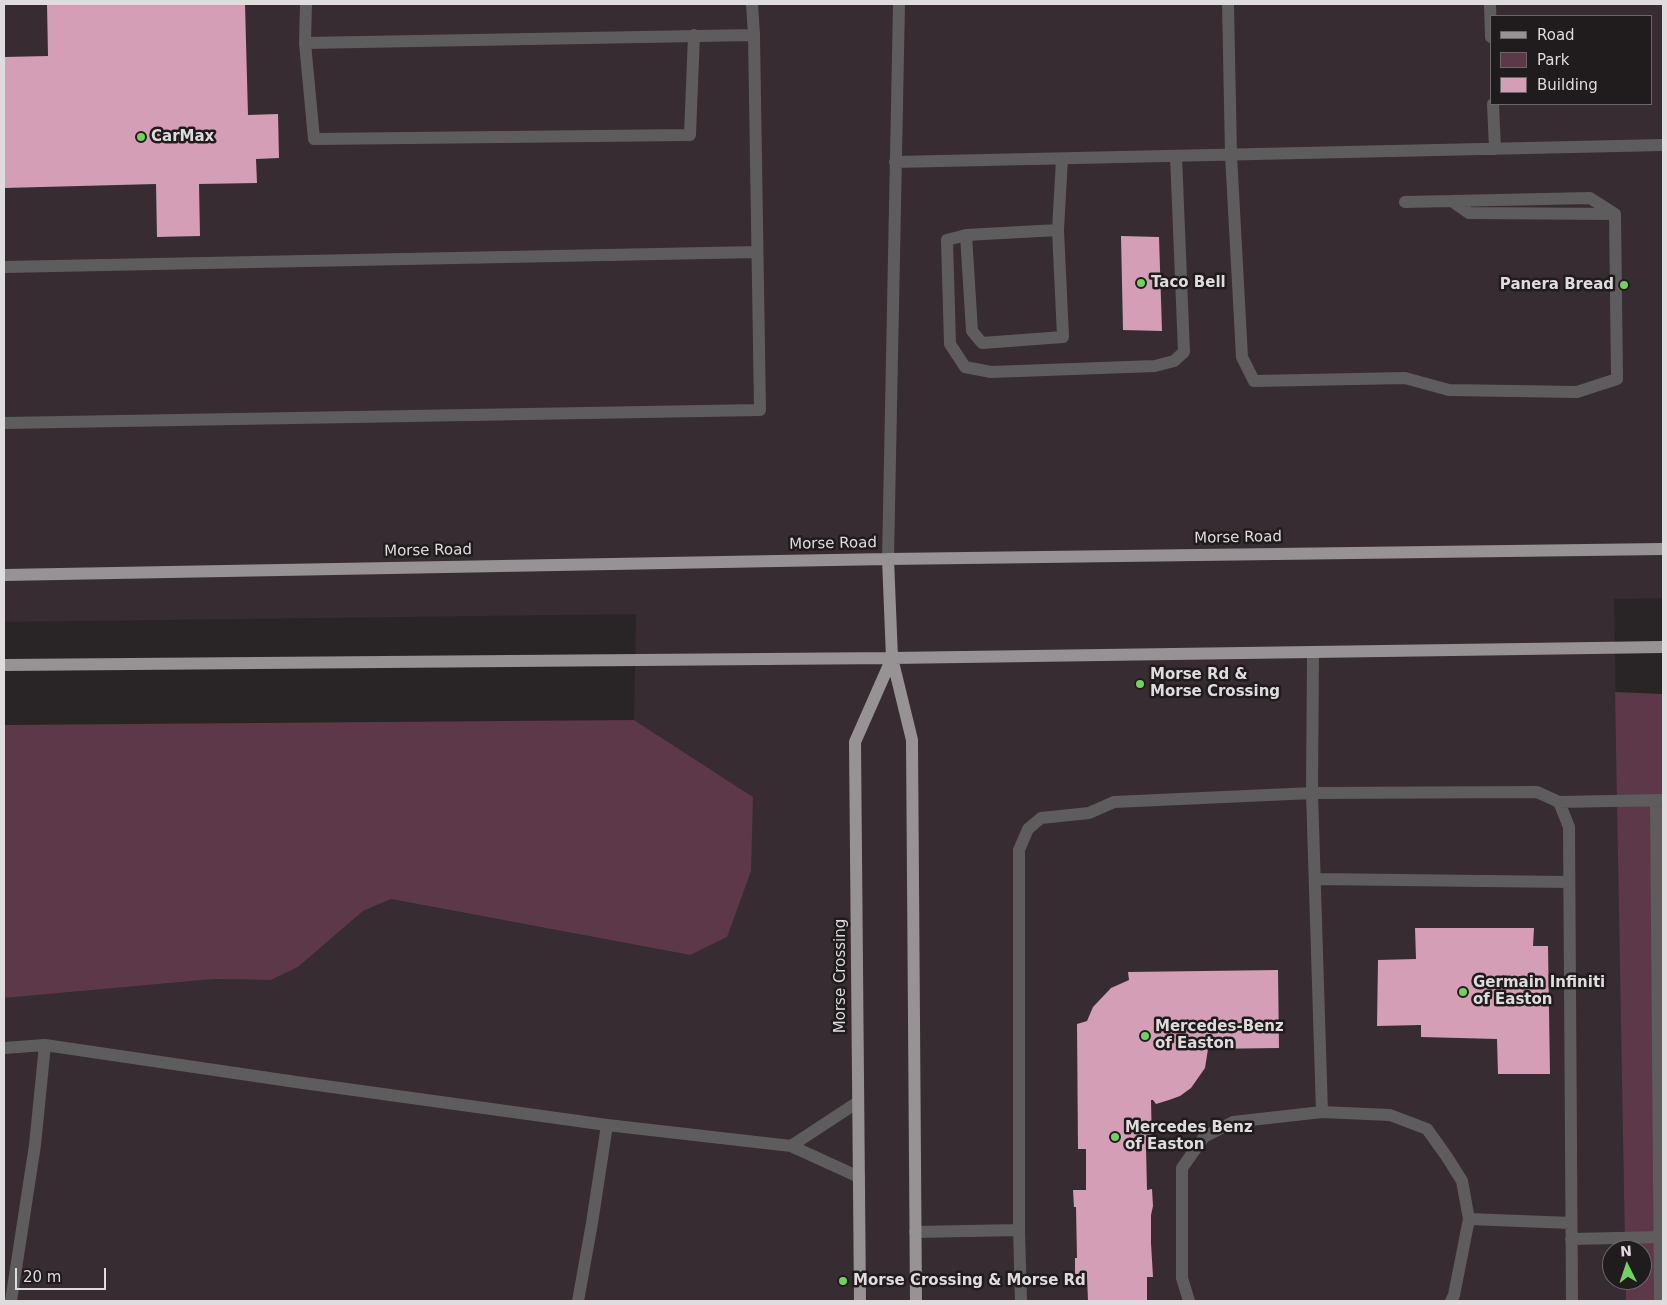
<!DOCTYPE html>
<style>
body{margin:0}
#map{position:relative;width:1667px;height:1305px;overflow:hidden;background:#292527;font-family:"DejaVu Sans",sans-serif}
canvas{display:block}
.frame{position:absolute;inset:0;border:5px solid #dfdcdd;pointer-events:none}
.legend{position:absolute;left:1490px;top:15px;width:162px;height:90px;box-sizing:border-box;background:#201b1d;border:1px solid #6c686a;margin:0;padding:6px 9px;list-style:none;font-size:15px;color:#dfdcdd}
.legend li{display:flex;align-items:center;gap:10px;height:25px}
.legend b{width:25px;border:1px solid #6c686a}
.north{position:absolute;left:1602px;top:1240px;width:50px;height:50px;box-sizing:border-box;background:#201b1d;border:1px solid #6c686a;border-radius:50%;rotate:356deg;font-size:14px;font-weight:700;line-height:20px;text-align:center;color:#dfdcdd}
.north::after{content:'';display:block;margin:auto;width:18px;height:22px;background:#70d35f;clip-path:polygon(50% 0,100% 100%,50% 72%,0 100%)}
.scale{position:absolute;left:15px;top:1268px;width:91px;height:22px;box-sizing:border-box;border:2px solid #dfdcdd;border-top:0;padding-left:6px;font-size:15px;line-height:18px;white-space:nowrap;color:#dfdcdd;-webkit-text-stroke:4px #201b1d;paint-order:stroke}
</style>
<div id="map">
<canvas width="1667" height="1305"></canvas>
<div class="frame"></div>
<ul class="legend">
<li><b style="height:6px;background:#979294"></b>Road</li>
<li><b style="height:14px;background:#5c3849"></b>Park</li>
<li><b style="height:14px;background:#d39eb6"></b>Building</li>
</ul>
<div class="north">N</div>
<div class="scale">20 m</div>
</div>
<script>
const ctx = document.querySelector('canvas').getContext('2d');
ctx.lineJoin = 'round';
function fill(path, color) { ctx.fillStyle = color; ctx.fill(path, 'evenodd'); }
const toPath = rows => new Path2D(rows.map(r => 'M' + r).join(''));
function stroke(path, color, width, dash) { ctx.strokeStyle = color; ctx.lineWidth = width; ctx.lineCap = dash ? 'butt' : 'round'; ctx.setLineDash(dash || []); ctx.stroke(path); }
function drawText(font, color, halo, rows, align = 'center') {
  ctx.font = font + ' "DejaVu Sans",sans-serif'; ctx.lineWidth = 5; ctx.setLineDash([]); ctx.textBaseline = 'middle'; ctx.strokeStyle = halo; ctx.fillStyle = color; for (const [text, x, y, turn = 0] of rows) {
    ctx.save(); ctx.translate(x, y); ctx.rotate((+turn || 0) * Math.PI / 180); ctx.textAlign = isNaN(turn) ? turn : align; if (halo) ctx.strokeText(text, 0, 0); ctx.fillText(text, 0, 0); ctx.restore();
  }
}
const built = toPath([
 [4,4,1663,4,1663,598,1614,599,1625,1250,1612,1250,1612,1280,1626,1280,1626,1301,4,1301,4,998,214,979,271,980,298,967,363,911,391,899,690,955,753,797,634,720,636,614,4,622],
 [1491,16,1651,16,1651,104,1491,104]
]);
const green = toPath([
 [1615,692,1663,694,1663,1301,1626,1301,1626,1280,1642,1280,1642,1250,1625,1250],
 [634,720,753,797,751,871,727,937,690,955,391,899,363,911,298,967,271,980,214,979,4,998,4,725]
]);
const building = toPath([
 [47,4,245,4,248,115,278,114,279,158,256,159,257,183,199,184,200,236,157,237,156,184,4,188,4,57,48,56],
 [1121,236,1159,237,1162,331,1123,330],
 [1415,928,1534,928,1533,946,1548,946,1550,1074,1498,1074,1497,1039,1421,1037,1421,1025,1377,1026,1378,960,1416,959],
 [1278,970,1279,1048,1208,1049,1205,1068,1191,1088,1180,1096,1169,1100,1156,1104,1153,1100,1151,1100,1152,1146,1146,1147,1147,1190,1152,1189,1153,1206,1151,1215,1151,1243,1153,1277,1147,1277,1147,1301,1088,1301,1087,1277,1084,1274,1075,1274,1075,1258,1077,1258,1076,1207,1074,1207,1073,1190,1086,1190,1086,1149,1078,1149,1077,1024,1087,1021,1093,1007,1111,988,1129,980,1128,972]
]);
const minor = toPath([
 [306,4,305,43,314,139,690,135,694,35],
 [1228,4,1231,155,1242,357,1254,381,1405,378,1449,390,1577,392,1617,379,1615,214,1590,198,1405,202],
 [1490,4,1491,37],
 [305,43,754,35],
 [1493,104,1495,149],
 [895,162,1663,145],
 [1452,201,1469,213,1615,214],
 [1058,230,966,235,972,331,982,343,1063,337,1058,230,1062,159],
 [966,235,947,240,950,344,965,367,991,372,1155,366,1174,361,1184,352,1176,156],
 [4,267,757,252],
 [4,423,760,410,754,35,752,4],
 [888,559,899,4],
 [1656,800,1660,1301],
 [1559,802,1663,800],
 [1315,879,1569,882],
 [4,1048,45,1045,296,1082,607,1125,791,1146,859,1177],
 [791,1146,858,1102],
 [1571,1223,1469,1219,1462,1181,1447,1157,1427,1129,1390,1115,1322,1112,1312,793,1537,792,1559,802,1569,827,1572,1301],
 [1019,1230,1019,850,1028,829,1041,818,1089,813,1114,802,1312,793,1313,652],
 [915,1232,1019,1230,1021,1301],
 [1571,1239,1663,1237],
 [11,1301,35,1145,45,1045],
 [578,1301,592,1223,607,1125],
 [1189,1301,1182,1278,1182,1168,1204,1137,1233,1122,1322,1112],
 [1451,1301,1454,1295,1469,1219]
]);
const major = toPath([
 [888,559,892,658,912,740,916,1301],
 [4,575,888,559,1663,549],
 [4,665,892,658,1663,647],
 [860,1301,855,742,892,658]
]);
const markers = [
 [141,137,5,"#70d35f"],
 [1141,283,5,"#70d35f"],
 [1624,285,5,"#70d35f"],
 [1140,684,5,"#70d35f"],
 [1463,992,5,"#70d35f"],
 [1145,1036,5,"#70d35f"],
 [1115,1137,5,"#70d35f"],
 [843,1281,5,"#70d35f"]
];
const poiNames = [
 ["CarMax",151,137],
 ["Taco Bell",1151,283],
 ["Panera Bread",1614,285,"right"],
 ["Morse Rd &",1150,675],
 ["Morse Crossing",1150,692],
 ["Germain Infiniti",1473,983],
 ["of Easton",1473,1000],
 ["Mercedes-Benz",1155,1027],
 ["of Easton",1155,1044],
 ["Mercedes Benz",1125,1128],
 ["of Easton",1125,1145],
 ["Morse Crossing & Morse Rd",853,1281]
];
const streetNames = [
 ["Morse Road",1238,538,-1],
 ["Morse Road",833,544,-1],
 ["Morse Road",428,551,-1],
 ["Morse Crossing",841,976,-90]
];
fill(built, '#362c31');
fill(green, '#5c3849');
fill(building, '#d39eb6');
stroke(minor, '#5f5c5d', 12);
stroke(major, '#979294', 12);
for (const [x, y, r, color] of markers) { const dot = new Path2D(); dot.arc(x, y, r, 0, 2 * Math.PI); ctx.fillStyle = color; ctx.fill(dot); stroke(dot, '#201b1d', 2); }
drawText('bold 15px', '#dfdcdd', '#201b1d', poiNames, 'left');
drawText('15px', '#dfdcdd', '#201b1d', streetNames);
</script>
